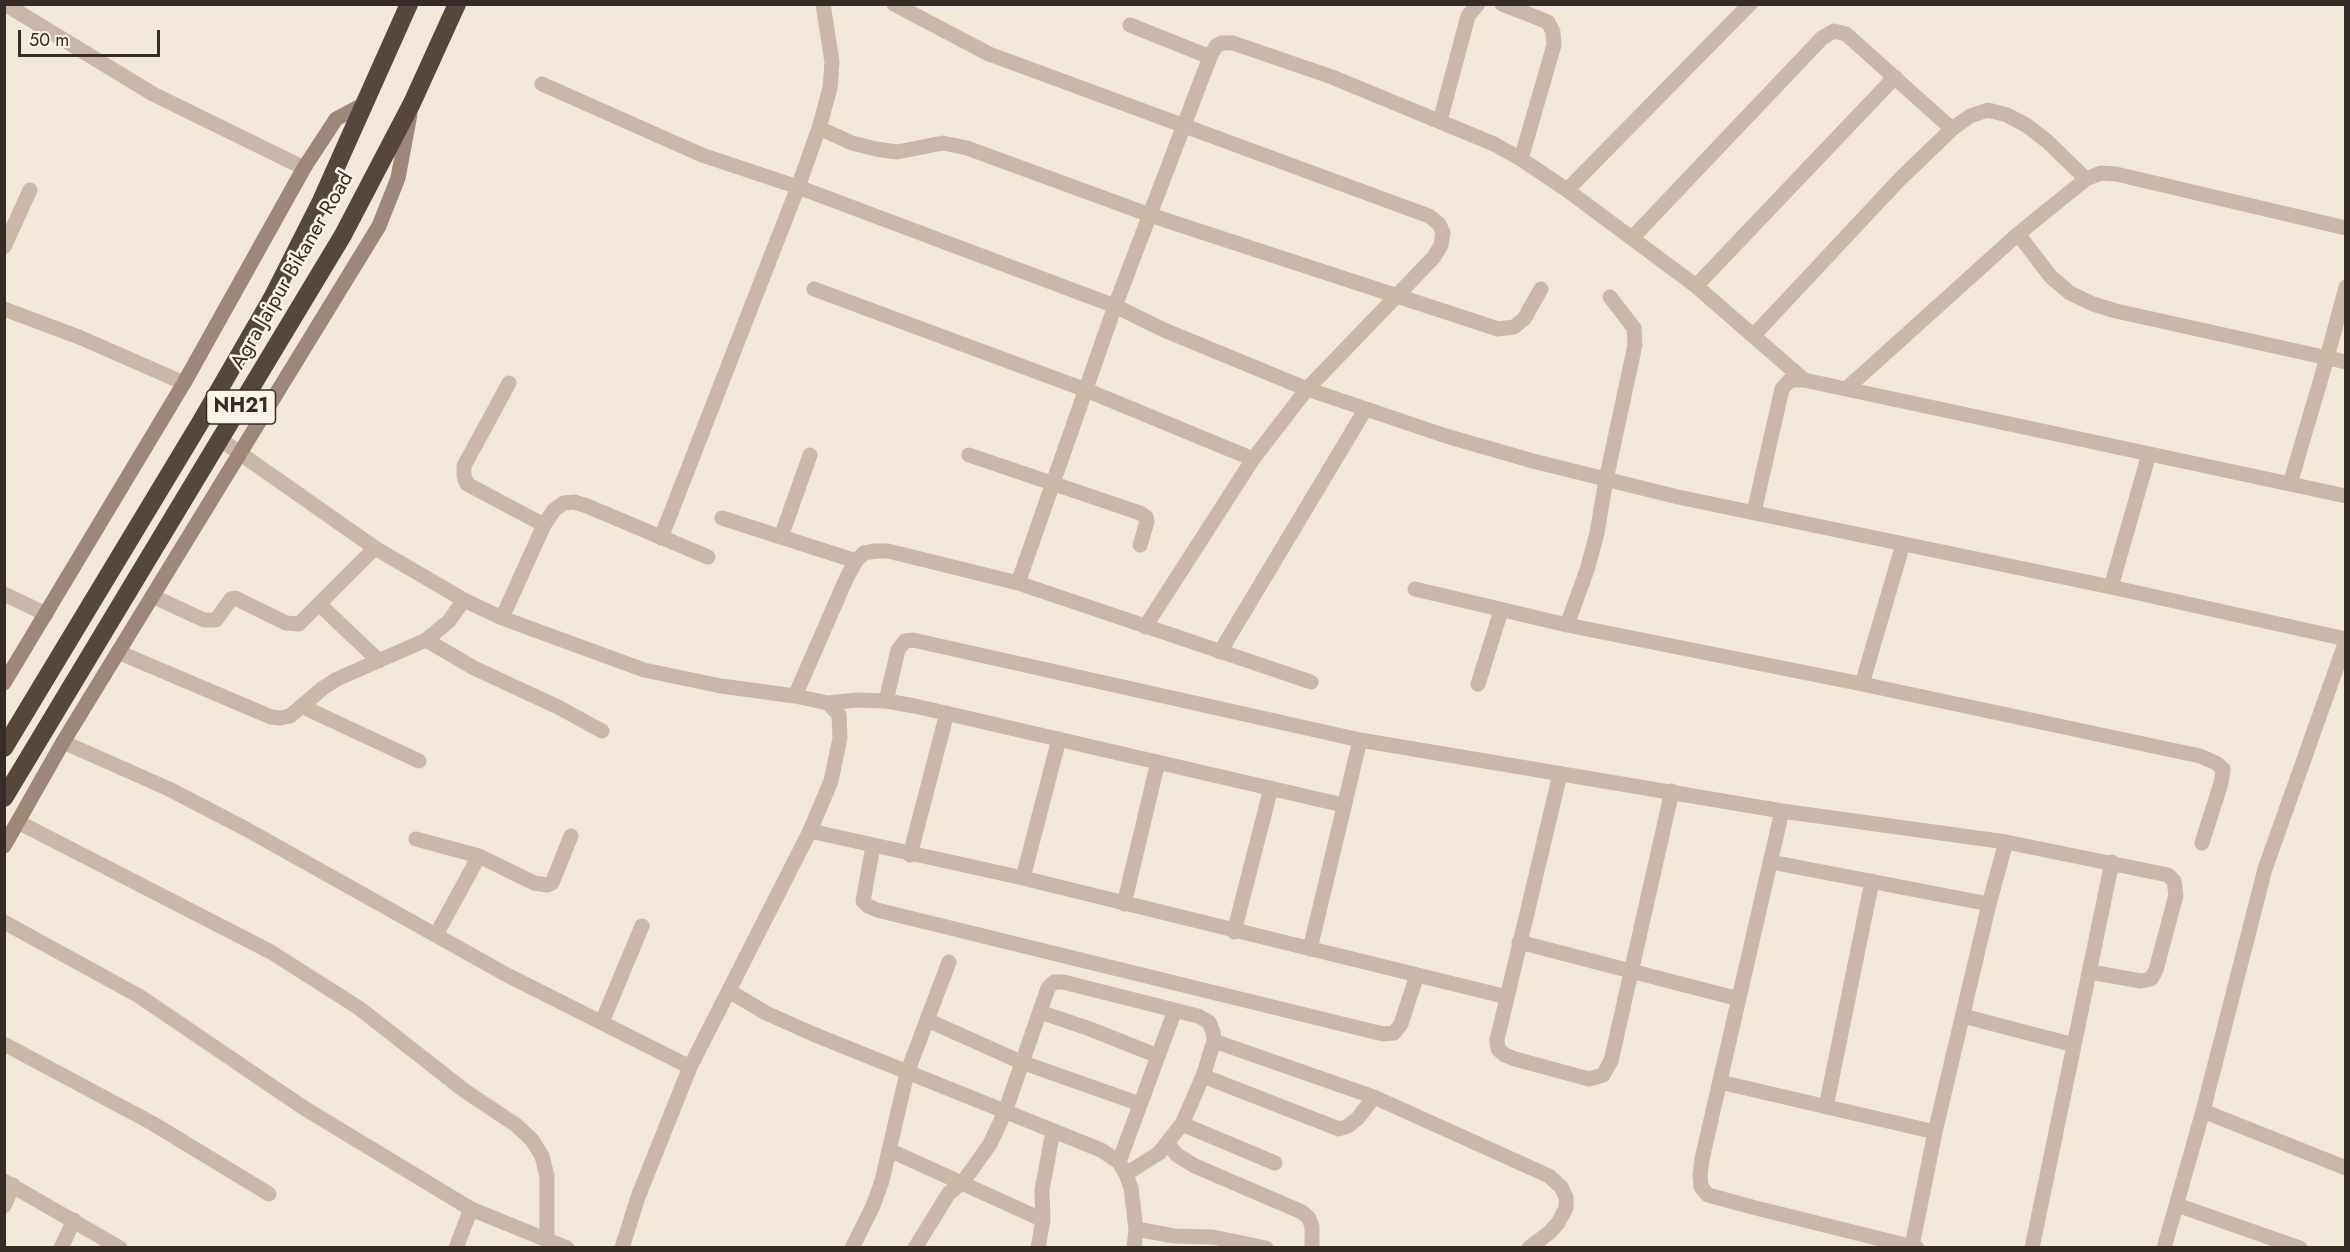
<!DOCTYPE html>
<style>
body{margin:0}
#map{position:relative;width:2350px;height:1252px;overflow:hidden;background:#f1e8da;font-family:Jost,sans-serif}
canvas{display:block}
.frame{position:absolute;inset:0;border:6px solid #352c27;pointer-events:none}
.scale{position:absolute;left:18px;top:30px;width:142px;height:27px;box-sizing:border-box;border:3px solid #352c27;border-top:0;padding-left:8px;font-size:18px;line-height:21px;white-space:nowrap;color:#352c27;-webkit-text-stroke:4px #f9f2e7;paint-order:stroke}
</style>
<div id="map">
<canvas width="2350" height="1252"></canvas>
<div class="frame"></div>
<div class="scale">50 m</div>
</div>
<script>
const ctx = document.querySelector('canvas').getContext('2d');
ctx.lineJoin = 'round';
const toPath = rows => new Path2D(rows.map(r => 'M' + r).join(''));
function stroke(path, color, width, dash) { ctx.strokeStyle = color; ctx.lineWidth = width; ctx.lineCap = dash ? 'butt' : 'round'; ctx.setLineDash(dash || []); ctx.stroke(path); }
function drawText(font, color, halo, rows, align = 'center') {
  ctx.font = font + ' Jost,sans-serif'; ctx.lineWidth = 5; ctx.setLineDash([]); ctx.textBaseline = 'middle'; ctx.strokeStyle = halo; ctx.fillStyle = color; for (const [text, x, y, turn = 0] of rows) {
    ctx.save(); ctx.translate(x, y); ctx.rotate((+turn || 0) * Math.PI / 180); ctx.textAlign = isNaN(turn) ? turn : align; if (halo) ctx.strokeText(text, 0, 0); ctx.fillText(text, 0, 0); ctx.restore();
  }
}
const street = toPath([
 [5,4,153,94,304,168],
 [894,4,989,54,1429,216,1439,224,1443,233,1441,245,1434,257,1307,389,1253,459,1145,627],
 [1502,4,1548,22,1553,32,1554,45,1521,159],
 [1130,25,1210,57],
 [542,84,702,155,798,187,1115,306,1164,330,1307,389,1446,436,1533,461,1678,497,2111,587,2346,639],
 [1440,121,1468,16,1478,4],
 [819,128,852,143,876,149,897,152,943,143,967,148,1150,215,1498,329,1514,327,1524,319,1541,289],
 [1567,190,1750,4],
 [2018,234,2051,277,2070,293,2093,304,2116,311,2346,362],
 [1632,238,1822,38,1834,31,1846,34,1952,129],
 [4,247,30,190],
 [1696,286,1895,77],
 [814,289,1086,390,1253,459],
 [4,309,79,337,184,383],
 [1754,335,1900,179,1952,129,1970,116,1988,110,2007,115,2026,125,2047,141,2086,179],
 [509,383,464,466,464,476,467,484,544,525],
 [1846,389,2018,234,2086,179,2101,173,2116,174,2346,228],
 [221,440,375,548,464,600,502,618,644,670,721,686,795,696,828,703,839,715,840,738,831,781,810,831,690,1067,638,1197,622,1248],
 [969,455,1140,513,1146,517,1147,522,1140,545],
 [2290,484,2327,358,2346,287],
 [1754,512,1782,389,1790,380,1804,380,2346,496],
 [722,518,856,561],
 [781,537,810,455],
 [661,538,798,187,819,128,830,88,832,62,823,4],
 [1018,583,1115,306,1210,57,1216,46,1222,43,1233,43,1332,77,1494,144,1521,159,1567,190,1696,286,1804,380],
 [2111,587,2149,454],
 [1415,589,1567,625,1862,684,2200,756,2216,763,2223,769,2221,783,2202,843],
 [4,594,46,614],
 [152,596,204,620,216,620,231,599,235,598,286,623,299,624,375,548],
 [320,605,379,661],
 [502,618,544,525,554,510,564,503,574,502,587,506,708,557],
 [1567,625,1587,570,1597,533,1606,480,1635,345,1634,328,1610,297],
 [426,640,474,668,558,707,602,731],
 [118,652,271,717,280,718,290,716,323,688,337,679,426,640,449,621,464,600],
 [1220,652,1365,410],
 [1478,684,1501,611],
 [1862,684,1903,544],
 [795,696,847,577,856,561,864,553,875,551,888,551,1018,583,1311,682],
 [886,701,898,650,905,641,913,640,1360,740,1782,811,2006,842,2168,875,2174,881,2176,895,2156,970,2151,979,2141,981,2090,972],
 [828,703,857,700,886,701,915,706,1343,805],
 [301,706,419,761],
 [63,742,169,789,246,829,507,975,690,1067],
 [1560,774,1497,1040,1498,1049,1505,1055,1515,1059,1589,1079,1603,1075,1611,1061,1672,791],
 [1782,811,1702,1159,1700,1175,1701,1187,1708,1195,1752,1207,1917,1248],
 [18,822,271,952,359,1008,465,1091,516,1125,532,1140,542,1156,547,1176,547,1241],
 [810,831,1023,878,1507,997],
 [416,839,479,856,534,883,547,885,552,883,571,836],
 [873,846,863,901,868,906,877,910,1383,1034,1394,1033,1401,1024,1417,975],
 [910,855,947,713],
 [1771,862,1989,904],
 [1023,878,1059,739],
 [1124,904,1158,762],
 [4,922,139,996,304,1108,471,1209,456,1248],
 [1234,932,1271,788],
 [436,935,479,856],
 [1519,942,1739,999],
 [1310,949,1360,740],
 [729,991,766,1013,813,1034,1101,1150,1119,1162,1126,1174,1131,1188,1136,1229,1134,1248],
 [1040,1012,1090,1029,1158,1056],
 [1963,1016,2074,1045],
 [927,1020,1021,1062,1140,1104],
 [602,1022,642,926],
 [1214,1041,1374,1097,1549,1176,1561,1187,1566,1197,1566,1208,1558,1223,1550,1232,1529,1248],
 [4,1044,152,1123,269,1194],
 [1203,1076,1339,1129,1348,1126,1358,1118,1374,1097],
 [1720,1082,1935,1132],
 [1826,1107,1872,881],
 [2203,1111,2346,1168],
 [1182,1124,1275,1163],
 [1168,1144,1177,1155,1195,1166,1302,1212,1309,1218,1312,1227,1312,1248],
 [889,1150,1043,1220],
 [1119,1162,1175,1010],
 [4,1181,120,1248],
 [2177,1205,2300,1248],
 [4,1206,13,1185],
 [471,1209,567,1248],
 [1136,1229,1174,1236,1213,1237,1266,1248],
 [1912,1246,1935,1132,1989,904,2006,842],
 [61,1248,74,1220],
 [852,1248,873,1206,882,1181,907,1073,949,962],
 [915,1248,949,1193,963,1182,990,1144,1005,1112,1048,988,1054,982,1063,982,1198,1016,1209,1022,1213,1032,1214,1041,1203,1076,1182,1124,1159,1153,1126,1174],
 [1038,1248,1043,1220,1042,1190,1053,1131],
 [2032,1248,2112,862],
 [2164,1248,2203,1111,2265,869,2346,641]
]);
const secondary = toPath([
 [4,683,184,383,304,168,336,119,366,103],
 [4,846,63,742,379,226,398,178,410,114]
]);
const highway = toPath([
 [4,748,200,423,272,298,321,201,409,4],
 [4,798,343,235,412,103,457,4]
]);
const shields = [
 [241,407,69]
];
const shieldNames = [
 ["NH21",241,407]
];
const streetNames = [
 ["Agra Jaipur Bikaner Road",293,271,-60]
];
stroke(street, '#c9b8a7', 15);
stroke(secondary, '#9c8778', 15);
stroke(highway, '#56473e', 18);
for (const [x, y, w] of shields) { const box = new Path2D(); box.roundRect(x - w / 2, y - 17, w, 34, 4.5); ctx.fillStyle = '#f9f2e7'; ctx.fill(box); stroke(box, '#352c27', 1.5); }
drawText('bold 20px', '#352c27', null, shieldNames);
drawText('21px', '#352c27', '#f9f2e7', streetNames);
</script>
